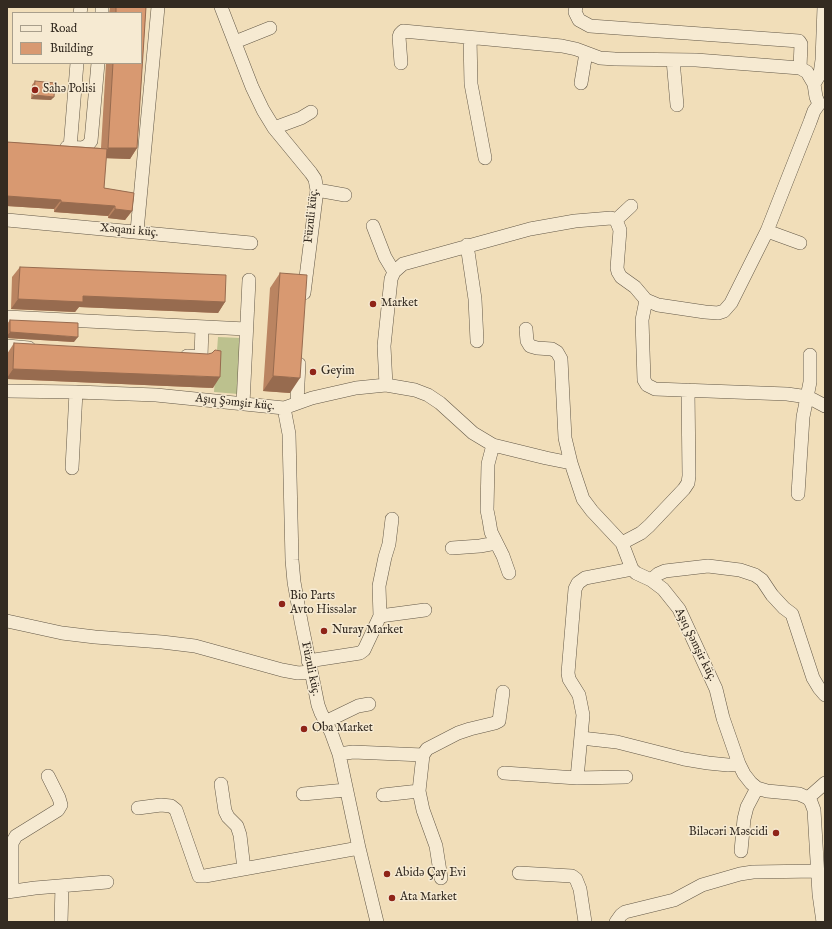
<!DOCTYPE html>
<meta charset="utf-8">
<style>
body{margin:0}
#map{position:relative;width:832px;height:929px;overflow:hidden;background:#f1deb9;font-family:"IM FELL English",serif}
canvas{display:block}
.frame{position:absolute;inset:0;border:8px solid #342b21;pointer-events:none}
.legend{position:absolute;left:12px;top:12px;width:130px;height:52px;box-sizing:border-box;background:#f6ead2;border:1px solid #a89e8b;margin:0;padding:5px 7px;list-style:none;font-size:12px;color:#342b21}
.legend li{display:flex;align-items:center;gap:8px;height:20px}
.legend b{width:20px;border:1px solid #a89e8b}
</style>
<div id="map">
<canvas width="832" height="929"></canvas>
<div class="frame"></div>
<ul class="legend">
<li><b style="height:5px;background:#f6ead2"></b>Road</li>
<li><b style="height:11px;background:#d89971"></b>Building</li>
</ul>
</div>
<script>
const ctx = document.querySelector('canvas').getContext('2d');
ctx.lineJoin = 'round';
function fill(path, color) { ctx.fillStyle = color; ctx.fill(path, 'evenodd'); }
const toPath = rows => new Path2D(rows.map(r => 'M' + r).join(''));
function stroke(path, color, width, dash) { ctx.strokeStyle = color; ctx.lineWidth = width; ctx.lineCap = dash ? 'butt' : 'round'; ctx.setLineDash(dash || []); ctx.stroke(path); }
function drawText(font, color, halo, rows, align = 'center') {
  ctx.font = font + ' "IM FELL English",serif'; ctx.lineWidth = 3; ctx.setLineDash([]); ctx.textBaseline = 'middle'; ctx.strokeStyle = halo; ctx.fillStyle = color; for (const [text, x, y, turn = 0] of rows) {
    ctx.save(); ctx.translate(x, y); ctx.rotate((+turn || 0) * Math.PI / 180); ctx.textAlign = isNaN(turn) ? turn : align; if (halo) ctx.strokeText(text, 0, 0); ctx.fillText(text, 0, 0); ctx.restore();
  }
}
const green = toPath([
 [218,337,241,338,238,394,214,392]
]);
const minor = toPath([
 [221,7,252,87,263,110,274,128,311,173,315,179,317,190,304,293],
 [576,7,575,12,579,20,590,26,799,41,801,44,800,68],
 [80,13,81,7],
 [102,13,102,7],
 [470,38,471,84,485,158],
 [235,42,270,28],
 [673,60,677,105],
 [401,63,399,37,400,34,403,31,562,46,576,49,600,58,615,59,696,60,800,68,807,72,814,84,816,97,819,104],
 [581,83,586,53],
 [814,84,820,74,822,60,824,7],
 [274,128,301,118,311,112],
 [67,147,82,148,87,146,91,141,98,63],
 [70,148,77,63],
 [317,190,345,195],
 [7,220,251,243],
 [616,220,631,206],
 [373,226,385,257,394,272],
 [137,231,158,7],
 [767,231,800,243],
 [467,245,475,299,477,341],
 [646,300,642,320,644,380,647,385,655,389,787,394,808,397,825,406],
 [7,317,246,329],
 [526,329,527,341,530,346,537,348,552,349,557,352,561,359,565,438,571,463],
 [7,346,29,348],
 [187,356,201,357,202,327],
 [386,385,384,346,391,279,394,272,403,264,530,229,575,221,611,218,616,220,620,230,617,268,618,272,621,277,635,287,646,300,658,305,705,312,718,313,724,311,731,303,767,231,810,122,814,111,819,104],
 [7,391,76,392,156,395,284,408,312,398,356,388,386,385,415,390,428,395,440,403,473,433,493,445,546,458,571,463,583,499,592,511,622,543,632,569,636,573,651,580,663,589,679,609,716,689,723,718,739,764,744,774,751,783,757,788,767,791,799,794,808,798,811,802,814,810,819,894,823,922],
 [297,402,299,364],
 [243,404,249,280],
 [284,408,289,434,292,560,294,582,301,621,318,705,321,713,331,732,339,754,359,848,377,922],
 [493,445,488,464,487,510,489,520,491,532,503,556,509,573],
 [72,468,76,392],
 [798,494,803,417,810,382,810,355],
 [622,543,641,533,649,526,684,489,688,483,689,476,688,390],
 [452,548,480,546,496,543],
 [651,580,658,574,665,571,708,566,740,570,755,575,762,580,772,595,784,608,792,614,813,678,819,688,825,695],
 [380,616,425,610],
 [7,621,62,633,95,637,162,642,195,646,282,670,298,673,310,672],
 [308,661,360,653,364,650,380,616,379,586,385,557,389,544,392,519],
 [325,722,358,706,369,704],
 [581,738,617,742,684,759,708,763,728,765,739,764],
 [339,754,353,752,423,755],
 [504,773,577,778,626,777],
 [577,778,583,715,579,695,569,679,568,673,575,589,578,583,585,578,632,569],
 [221,784,225,811,228,817,237,826,240,835,244,869],
 [303,794,346,790],
 [383,795,419,791],
 [808,798,825,783],
 [138,808,161,805,171,806,176,810,199,876,205,876,359,848],
 [741,851,744,819,747,807,757,788],
 [519,873,572,876,576,879,580,889,585,922],
 [441,878,436,846,423,810,419,791,423,755,427,749,458,733,470,729,495,723,499,721,503,692],
 [12,891,12,843,16,836,58,810,61,805,59,798,48,776],
 [7,892,35,888,107,882],
 [61,922,62,886],
 [616,922,621,915,625,912,674,900,702,885,740,874,753,872,817,871]
]);
const wall = toPath([
 [110,7,146,7,137,148,130,159,106,158,104,188,134,193,132,211,125,220,108,218,108,216,54,212,54,209,7,206,7,142,101,148,106,63,141,63,141,13,109,13],
 [35,81,51,100,31,99,32,85],
 [20,267,225,302,218,313,79,307,75,312,11,309,12,277],
 [280,273,290,393,263,391,270,288],
 [10,320,74,342,7,338,7,324],
 [14,343,213,388,7,379,7,354]
]);
const shadedWall = toPath([
 [34,95,54,97,51,100,31,99],
 [108,148,137,148,130,159,100,158],
 [7,196,61,200,54,209,7,206],
 [61,202,115,206,108,216,54,212],
 [115,209,132,211,125,220,108,218],
 [83,296,225,302,218,313,79,307,75,312,11,309,18,299],
 [10,332,78,337,74,342,7,338,7,336],
 [13,369,220,377,213,388,7,379,7,378],
 [273,376,300,378,290,393,263,391]
]);
const building = toPath([
 [116,7,146,7,137,148,108,148,113,63,141,63,141,13,116,13,116,7],
 [35,81,55,83,54,97,34,95,35,81],
 [7,142,107,149,104,188,134,193,132,211,115,209,115,206,61,202,61,200,7,196,7,142],
 [20,267,226,275,225,302,83,296,83,302,18,299,20,267],
 [280,273,307,275,300,378,273,376,280,273],
 [10,320,78,323,78,337,10,332,10,320],
 [14,343,208,354,212,353,215,350,221,351,220,377,13,369,14,343]
]);
const markers = [
 [35,90,4,"#8f2418"],
 [373,304,4,"#8f2418"],
 [313,372,4,"#8f2418"],
 [282,604,4,"#8f2418"],
 [324,631,4,"#8f2418"],
 [304,729,4,"#8f2418"],
 [776,833,4,"#8f2418"],
 [387,874,4,"#8f2418"],
 [392,898,4,"#8f2418"]
];
const poiNames = [
 ["Sahə Polisi",43,90],
 ["Market",381,304],
 ["Geyim",321,372],
 ["Bio Parts",290,597],
 ["Avto Hissələr",290,611],
 ["Nuray Market",332,631],
 ["Oba Market",312,729],
 ["Biləcəri Məscidi",768,833,"right"],
 ["Abidə Çay Evi",395,874],
 ["Ata Market",400,898]
];
const streetNames = [
 ["Füzuli küç.",312,216,-84],
 ["Xəqani küç.",129,231,5],
 ["Aşıq Şəmşir küç.",235,403,6],
 ["Aşıq Şəmşir küç.",695,645,64],
 ["Füzuli küç.",310,669,78]
];
fill(green, '#bcc18e');
stroke(minor, '#635847', 14);
stroke(minor, '#f6ead2', 13);
fill(wall, '#ba8461');
fill(shadedWall, '#976b4f');
fill(building, '#d89971');
stroke(building, '#976b4f', 1);
for (const [x, y, r, color] of markers) { const dot = new Path2D(); dot.arc(x, y, r, 0, 2 * Math.PI); ctx.fillStyle = color; ctx.fill(dot); stroke(dot, '#f6ead2', 1.5); }
drawText('12px', '#342b21', '#f6ead2', poiNames, 'left');
drawText('12px', '#342b21', '#f6ead2', streetNames);
</script>
